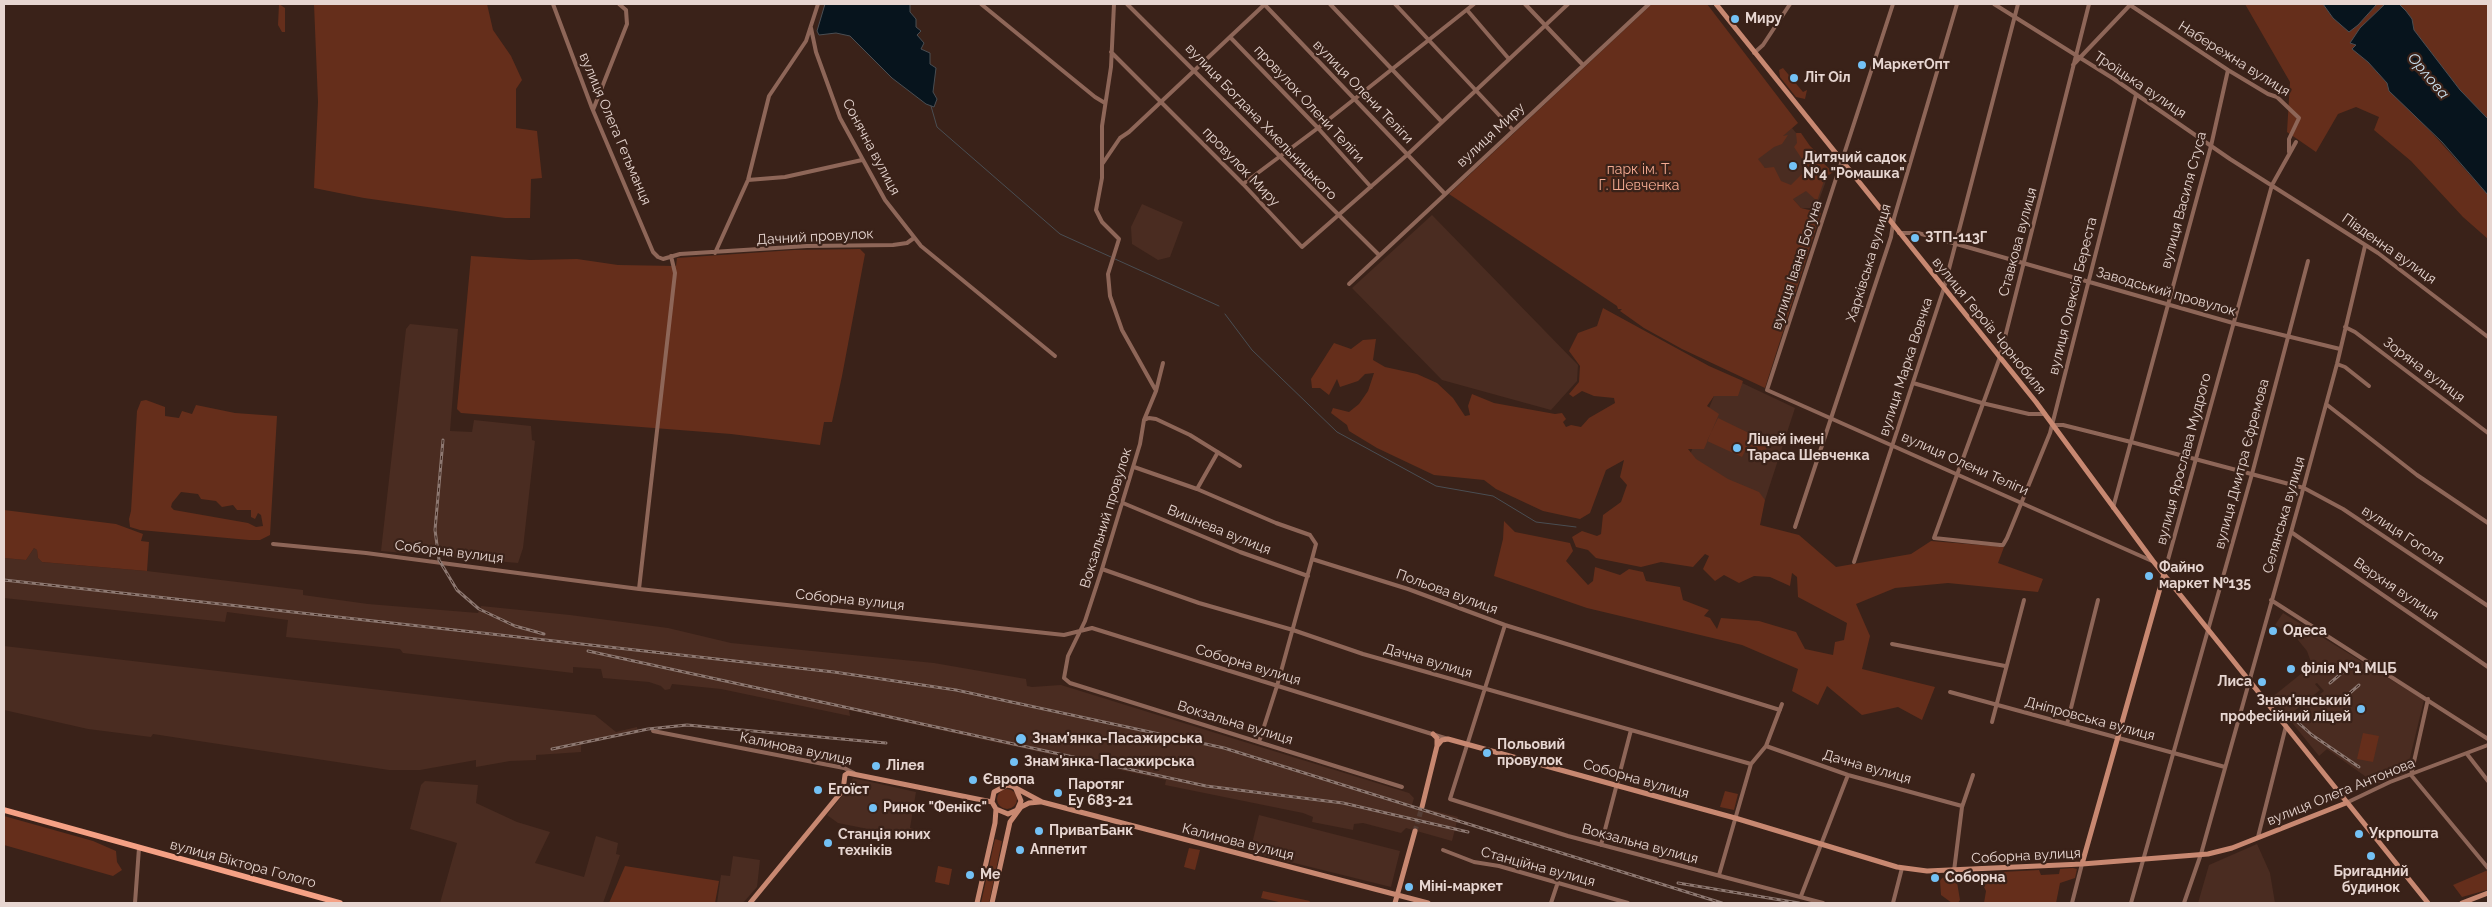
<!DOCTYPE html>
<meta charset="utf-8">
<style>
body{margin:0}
#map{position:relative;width:2492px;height:907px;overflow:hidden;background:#3a2219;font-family:Raleway,sans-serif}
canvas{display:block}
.frame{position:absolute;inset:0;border:5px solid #e7d6d1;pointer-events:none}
</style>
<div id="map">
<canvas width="2492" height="907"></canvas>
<div class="frame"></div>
</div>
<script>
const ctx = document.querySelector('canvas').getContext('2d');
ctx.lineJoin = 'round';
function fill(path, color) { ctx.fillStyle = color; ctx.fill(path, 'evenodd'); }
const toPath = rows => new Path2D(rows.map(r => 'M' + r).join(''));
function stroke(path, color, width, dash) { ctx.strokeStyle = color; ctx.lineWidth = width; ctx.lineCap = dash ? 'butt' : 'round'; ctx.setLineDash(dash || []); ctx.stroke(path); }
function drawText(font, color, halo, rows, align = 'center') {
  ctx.font = font + ' Raleway,sans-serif'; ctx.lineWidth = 4.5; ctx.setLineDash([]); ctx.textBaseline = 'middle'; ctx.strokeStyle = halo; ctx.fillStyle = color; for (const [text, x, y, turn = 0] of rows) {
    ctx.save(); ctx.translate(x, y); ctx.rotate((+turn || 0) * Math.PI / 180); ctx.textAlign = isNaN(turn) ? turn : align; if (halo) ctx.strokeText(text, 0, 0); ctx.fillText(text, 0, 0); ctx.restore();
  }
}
const built = toPath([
 [1792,128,1829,173,1816,208,1801,208,1756,158],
 [1142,204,1183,222,1170,257,1158,260,1132,244,1131,227],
 [1432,215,1578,365,1577,381,1551,410,1442,380,1352,288],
 [410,324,458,329,450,431,472,432,474,420,531,426,532,440,535,441,523,548,518,563,381,551,406,329],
 [1723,374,1795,408,1765,500,1687,462],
 [34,548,37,550,38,558,42,562,147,571,303,590,303,595,368,604,478,613,481,606,570,615,668,628,731,643,934,663,1026,679,1027,686,1032,687,1061,685,1409,793,1414,798,1412,805,1458,817,1452,841,1406,828,1401,833,1363,823,1354,824,1353,830,1312,822,1313,817,1303,813,1165,785,1166,780,849,710,850,716,721,689,672,684,670,689,665,690,661,686,649,682,603,678,601,669,573,667,573,673,403,653,400,649,286,637,288,620,227,612,225,622,4,598,4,558,26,560],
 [2283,613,2424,700,2406,774,2376,784,2327,749,2319,756,2289,719,2324,691,2317,683,2315,684,2320,690,2287,717,2271,698,2312,665,2307,651,2298,640,2297,634,2292,630,2287,632,2275,625],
 [4,646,595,715,616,732,637,727,638,733,581,744,581,752,536,755,536,760,510,761,476,767,476,760,420,770,389,770,153,734,151,737,88,729,4,710],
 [853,778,916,792,910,828,914,829,913,838,838,823,827,815,848,788],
 [425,781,478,785,476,803,517,822,550,832,535,863,584,877,596,836,618,843,616,854,620,855,603,903,440,903,457,843,410,829,421,785],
 [1259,815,1400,851,1391,887,1250,852],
 [2257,844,2270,873,2275,903,2198,903,2209,865],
 [733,856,760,860,757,887,743,903,717,903,721,875,730,876]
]);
const green = toPath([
 [279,4,285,8,285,32,282,32,278,25],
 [314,4,487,4,493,30,511,56,522,80,516,89,516,128,537,131,542,178,531,179,530,218,505,218,364,198,314,188,318,102],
 [1652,4,1707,4,1798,123,1783,136,1788,135,1782,144,1774,147,1758,159,1765,168,1774,167,1781,181,1791,185,1808,168,1794,147,1797,143,1796,133,1801,133,1810,146,1823,158,1823,163,1833,172,1825,178,1817,201,1806,191,1793,199,1801,208,1821,213,1765,388,1682,349,1644,328,1620,311,1622,309,1618,309,1617,306,1449,194],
 [2245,4,2323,4,2333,18,2358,25,2377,4,2385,4,2360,28,2351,44,2357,45,2352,48,2368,62,2488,195,2488,239,2463,217,2411,161,2374,130,2379,117,2356,107,2338,114,2316,152,2287,132,2290,82],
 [2399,4,2488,4,2488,119,2460,90,2413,30,2412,19],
 [1783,68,1803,92,1807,90,1805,99,1796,97,1780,77,1779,70],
 [860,249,865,254,842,376,832,422,824,422,820,445,731,434,461,413,457,409,471,256,530,260,577,259,618,265,676,266,677,258,794,250],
 [1603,308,1709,366,1743,381,1738,396,1714,396,1707,406,1719,414,1704,449,1688,449,1696,459,1728,479,1759,492,1765,500,1760,525,1799,535,1836,567,1911,554,1931,541,2004,547,1998,563,2043,579,2038,592,1948,583,1895,588,1856,604,1870,636,1862,669,1935,687,1922,720,1898,707,1862,715,1827,686,1818,705,1792,691,1798,669,1742,645,1587,608,1494,576,1503,539,1504,521,1515,532,1570,543,1573,551,1566,561,1588,585,1593,581,1595,567,1620,575,1629,569,1643,572,1646,581,1680,587,1683,600,1709,610,1704,616,1710,618,1717,629,1721,618,1759,621,1796,632,1805,649,1833,655,1835,642,1844,640,1847,623,1798,597,1797,577,1792,573,1790,586,1770,577,1754,576,1739,583,1724,575,1715,581,1703,569,1709,556,1705,554,1693,567,1661,562,1641,567,1596,558,1588,550,1576,547,1572,537,1582,531,1597,536,1601,534,1603,515,1621,502,1627,485,1620,477,1624,460,1606,470,1590,513,1580,519,1543,511,1496,489,1484,480,1434,475,1377,448,1349,431,1347,425,1331,413,1333,408,1349,412,1359,404,1368,391,1374,373,1365,374,1358,381,1340,387,1337,379,1329,395,1320,388,1312,388,1311,379,1334,343,1351,349,1363,340,1376,339,1373,360,1385,367,1417,374,1437,383,1453,398,1465,416,1470,415,1468,406,1472,394,1494,403,1555,414,1562,413,1566,419,1563,422,1566,427,1571,425,1581,427,1589,418,1615,403,1614,398,1594,396,1582,391,1573,397,1569,394,1579,382,1580,366,1569,351,1578,333,1597,326],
 [146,400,165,407,165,416,179,418,182,411,192,414,196,405,235,413,277,416,270,535,260,540,249,540,140,530,130,527,129,519,131,511,137,411,141,401],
 [181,492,198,494,201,499,216,501,222,507,233,505,237,510,251,510,251,517,255,519,258,513,261,515,263,526,256,527,248,523,174,510,171,507,172,503],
 [1718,418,1753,435,1742,457,1707,441],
 [1753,437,1768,444,1764,453,1749,446],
 [4,510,116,524,143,534,141,541,149,542,147,571,42,562,38,558,37,550,34,548,26,560,4,558],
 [2363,733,2379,736,2373,762,2357,759],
 '997 799a10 10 0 1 1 20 0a10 10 0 1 1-20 0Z',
 [1725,791,1738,794,1734,810,1720,807],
 [4,816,93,841,116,851,117,862,122,870,113,876,4,845],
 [995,839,1002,841,989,903,981,903],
 [1189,848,1200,850,1195,870,1184,867],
 [625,866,719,881,715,903,609,903],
 [938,866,952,869,949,885,935,882],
 [2073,868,2077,869,2075,878,2060,883,2056,903,1984,903,1986,891,1982,883,1957,882,1960,900,1958,903,1952,903,1941,895,1940,880,1946,875,2039,870,2041,875,2059,874,2060,869],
 [2488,870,2487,890,2462,897,2453,885],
 [1263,891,1310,901,1309,903,1283,903,1261,898]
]);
const water = toPath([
 [825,4,910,4,910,12,916,19,916,27,921,31,917,35,924,43,921,49,930,53,930,64,936,68,933,92,937,99,934,107,926,104,892,78,850,36,836,33,819,35,817,31,825,4],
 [2323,4,2377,4,2358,25,2349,32,2333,18,2323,4],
 [2385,4,2399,4,2406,11,2412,19,2414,30,2460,90,2488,119,2488,195,2442,142,2389,91,2387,83,2368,62,2352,49,2356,45,2350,43,2360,28,2385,4]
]);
const stream = toPath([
 [931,106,937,127,1060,234,1111,257],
 [1115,259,1219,306],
 [1225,314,1252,350,1337,432,1436,486,1493,496,1536,522,1576,527]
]);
const secondaryTunnel = toPath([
 [1415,831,1422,807]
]);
const street = toPath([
 [553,4,592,108,653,252,658,257,663,259,680,254,807,246,893,245,907,243,914,238],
 [981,4,1095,97,1105,103],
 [1114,4,1111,67,1102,126,1102,178,1096,210,1102,222,1119,239,1108,274,1110,296,1122,330,1155,389],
 [1127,4,1379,255],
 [1264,4,1445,194],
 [1330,4,1442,122],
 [1395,4,1513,130],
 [1525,4,1583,65],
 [1893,4,1767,390,2152,561],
 [1994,4,2114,79,2230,159,2378,253,2488,337],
 [2089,4,2000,357,1934,538,2000,545,2003,545,2007,538,2050,433,2136,95],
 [1467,10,1509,59],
 [811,28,816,52,840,118,885,200,921,246,1055,356],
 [1230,37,1318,128,1371,187],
 [1111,52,1243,184,1302,247,1407,155,1568,4],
 [1754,53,1763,45,1790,4],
 [2073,65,2130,5,2228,70,2268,94,2277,97,2299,118,2289,139,2289,152],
 [593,110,627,24,626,10,619,4],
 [1103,163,1120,138,1129,132,1265,4],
 [748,180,785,177,862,160],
 [1243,184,1318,128,1474,4],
 [1899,233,1918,233,2233,323,2340,349],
 [715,253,748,180,769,96,806,41,818,4],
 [1349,284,1649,4],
 [2345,327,2355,332,2488,433],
 [1163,363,1156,391,1144,420,1140,444,1102,569,1085,621,1068,656,1064,678,1070,683,1402,787],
 [2337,364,2345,367,2369,386],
 [1913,383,1982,403,2029,414,2045,414],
 [2326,404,2417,475,2488,523],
 [1144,420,1149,418,1156,419,1190,435,1240,466],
 [2053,425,2063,425,2131,442,2304,488,2343,509,2488,606],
 [1134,467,1197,489,1276,523,1310,535,1316,544,1312,559,1408,589,1505,625,1780,710],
 [1197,489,1218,452],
 [1123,503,1240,552,1308,576],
 [2113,508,2211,146,2228,70],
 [1795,527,1891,237,1894,218,1957,4],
 [2291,532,2488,667],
 [273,544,366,553,639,589,1064,635,1092,628,1448,739],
 [1854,562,1944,288,2018,4],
 [1102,569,1199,603,1293,630,1363,654,1751,764],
 [2164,574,2272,185,2296,142],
 [639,589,675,273,671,256],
 [2271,600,2488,739],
 [1505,625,1450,799,1568,836,1823,903],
 [1892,644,2005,666],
 [1950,692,2225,767],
 [2428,699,2411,775,2488,868],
 [1992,722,2024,600],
 [2067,724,2098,600],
 [653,731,844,768,854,773],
 [1259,742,1277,686,1312,559],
 [1766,746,1848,775,1962,806],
 [2467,754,2488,781],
 [2346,803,2390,782,2488,745],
 [2258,837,2286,726],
 [1601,845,1631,730],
 [1443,850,1474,862,1499,866,1628,903],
 [1954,871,1962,807,1973,775],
 [1719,875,1751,764,1766,746,1782,704],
 [1801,896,1848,775],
 [135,903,139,848],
 [1551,903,1558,882],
 [1893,903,1902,868],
 [2072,903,2082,864],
 [2131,903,2252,474,2308,261],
 [2184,903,2201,854,2302,493,2337,364,2365,246]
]);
const secondary = toPath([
 [1716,4,2036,402,2153,561,2428,903],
 [1433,734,1437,738,1437,746],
 [1016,789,1021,801,1017,810,1008,814,996,809,992,802,994,792,1007,785,1012,786,1042,802,1428,903],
 [1422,807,1437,746,1442,740,1448,739,1735,818,1897,867,1927,871,2082,864,2208,854,2232,848,2346,803],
 [2082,864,2164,574],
 [750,903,843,790,845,775,848,773,992,802],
 [977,903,995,823,996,809],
 [992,903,1010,822,1021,807,1029,803,1040,802],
 [1395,903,1415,831],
 [2462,903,2488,893]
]);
const primary = toPath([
 [4,810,340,903]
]);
const rail = toPath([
 [443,440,435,530,439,560,457,590,479,609,515,626,544,634],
 [4,580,834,672,956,690,1224,748,1722,903],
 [588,651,1206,786,1343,803,1468,832],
 [2330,683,2343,672],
 [2344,698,2359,685],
 [2293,718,2312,735,2359,767],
 [552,749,648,729,687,725,886,743],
 [1678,883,1799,903]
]);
const markers = [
 [1735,19,5,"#73c1f5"],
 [1862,65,5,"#73c1f5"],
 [1794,78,5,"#73c1f5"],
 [1793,166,5,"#73c1f5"],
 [1915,238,5,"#73c1f5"],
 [1737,448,5,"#73c1f5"],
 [2149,576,5,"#73c1f5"],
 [2273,631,5,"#73c1f5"],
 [2291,669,5,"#73c1f5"],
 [2262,682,5,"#73c1f5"],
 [2361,709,5,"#73c1f5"],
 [1021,739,6,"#73c1f5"],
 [1487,753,5,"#73c1f5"],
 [1014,762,5,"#73c1f5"],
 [876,766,5,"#73c1f5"],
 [973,780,5,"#73c1f5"],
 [818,790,5,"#73c1f5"],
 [1058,793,5,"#73c1f5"],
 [873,808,5,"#73c1f5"],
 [1039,831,5,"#73c1f5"],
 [2359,834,5,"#73c1f5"],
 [828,843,5,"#73c1f5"],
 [1020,850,5,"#73c1f5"],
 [2371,856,5,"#73c1f5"],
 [970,875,5,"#73c1f5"],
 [1935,878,5,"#73c1f5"],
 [1409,887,5,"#73c1f5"]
];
const poiNames = [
 ["Миру",1745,19],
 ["МаркетОпт",1872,65],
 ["Літ Оіл",1804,78],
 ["Дитячий садок",1803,158],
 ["№4 \"Ромашка\"",1803,174],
 ["ЗТП-113Г",1925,238],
 ["Ліцей імені",1747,440],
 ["Тараса Шевченка",1747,456],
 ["Файно",2159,568],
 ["маркет №135",2159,584],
 ["Одеса",2283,631],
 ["філія №1 МЦБ",2301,669],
 ["Лиса",2252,682,"right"],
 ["Знам'янський",2351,701,"right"],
 ["професійний ліцей",2351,717,"right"],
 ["Знам’янка-Пасажирська",1032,739],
 ["Польовий",1497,745],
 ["провулок",1497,761],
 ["Знам'янка-Пасажирська",1024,762],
 ["Лілея",886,766],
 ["Європа",983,780],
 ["Паротяг",1068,785],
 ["Еу 683-21",1068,801],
 ["Егоїст",828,790],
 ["Ринок \"Фенікс\"",883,808],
 ["ПриватБанк",1049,831],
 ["Укрпошта",2369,834],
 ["Станція юних",838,835],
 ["техніків",838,851],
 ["Аппетит",1030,850],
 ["Бригадний",2371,872,"center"],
 ["будинок",2371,888,"center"],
 ["Me",980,875],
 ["Соборна",1945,878],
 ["Міні-маркет",1419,887]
];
const streetNames = [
 ["Набережна вулиця",2234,59,32],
 ["Троїцька вулиця",2140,85,34],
 ["вулиця Олени Теліги",1363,92,46],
 ["провулок Олени Теліги",1309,104,47],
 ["вулиця Богдана Хмельницького",1261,122,46],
 ["вулиця Олега Гетьманця",615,129,67],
 ["вулиця Миру",1491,135,-43],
 ["Сонячна вулиця",871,147,62],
 ["провулок Миру",1241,167,46],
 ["вулиця Василя Стуса",2184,200,-75],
 ["Дачний провулок",815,237,-3],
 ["Ставкова вулиця",2018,242,-75],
 ["Південна вулиця",2389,249,35],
 ["Харківська вулиця",1869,263,-73],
 ["вулиця Івана Богуна",1797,265,-72],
 ["Заводський провулок",2166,292,16],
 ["вулиця Олексія Береста",2073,296,-76],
 ["вулиця Героїв Чорнобиля",1989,326,51],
 ["вулиця Марка Вовчка",1906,367,-72],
 ["Зоряна вулиця",2424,370,37],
 ["вулиця Ярослава Мудрого",2184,459,-75],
 ["вулиця Олени Теліги",1965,464,24],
 ["вулиця Дмитра Єфремова",2242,464,-75],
 ["Селянська вулиця",2284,515,-74],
 ["Вокзальний провулок",1106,518,-73],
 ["Вишнева вулиця",1219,530,22],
 ["вулиця Гоголя",2403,535,33],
 ["Соборна вулиця",449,552,7],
 ["Верхня вулиця",2396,589,34],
 ["Польова вулиця",1447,592,20],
 ["Соборна вулиця",850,600,6],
 ["Дачна вулиця",1428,661,16],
 ["Соборна вулиця",1248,665,17],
 ["Дніпровська вулиця",2090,719,15],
 ["Вокзальна вулиця",1235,723,17],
 ["Калинова вулиця",796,749,12],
 ["Дачна вулиця",1867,767,16],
 ["Соборна вулиця",1636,779,16],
 ["вулиця Олега Антонова",2341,792,-22],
 ["Калинова вулиця",1238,842,14],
 ["Вокзальна вулиця",1640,844,15],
 ["Соборна вулиця",2026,856,-3],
 ["вулиця Віктора Голого",243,864,15],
 ["Станційна вулиця",1538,867,15]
];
const parkNames = [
 ["парк ім. Т.",1639,170],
 ["Г. Шевченка",1639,186]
];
const waterNames = [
 ["Орлова",2428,76,50]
];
fill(built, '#4a2c21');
fill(green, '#652e1b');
fill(water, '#07141d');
stroke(water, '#4a4e53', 1);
stroke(stream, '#4a4e53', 1);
stroke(secondaryTunnel, '#543d35', 5, [5, 2.5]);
stroke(street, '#8e6658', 4);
stroke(secondary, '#c88871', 5);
stroke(primary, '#f5a185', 5.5);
stroke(rail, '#8d7871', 3);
stroke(rail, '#3a2219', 1, [4]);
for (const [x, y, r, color] of markers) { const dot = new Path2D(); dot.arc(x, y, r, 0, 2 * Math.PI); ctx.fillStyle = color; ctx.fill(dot); stroke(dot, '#3a2219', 2); }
drawText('bold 14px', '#e7d6d1', '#3a2219', poiNames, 'left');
drawText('14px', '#e7d6d1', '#3a2219', streetNames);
drawText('14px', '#f5ab92', '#3a2219', parkNames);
drawText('italic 15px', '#cce2f1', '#3a2219', waterNames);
</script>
